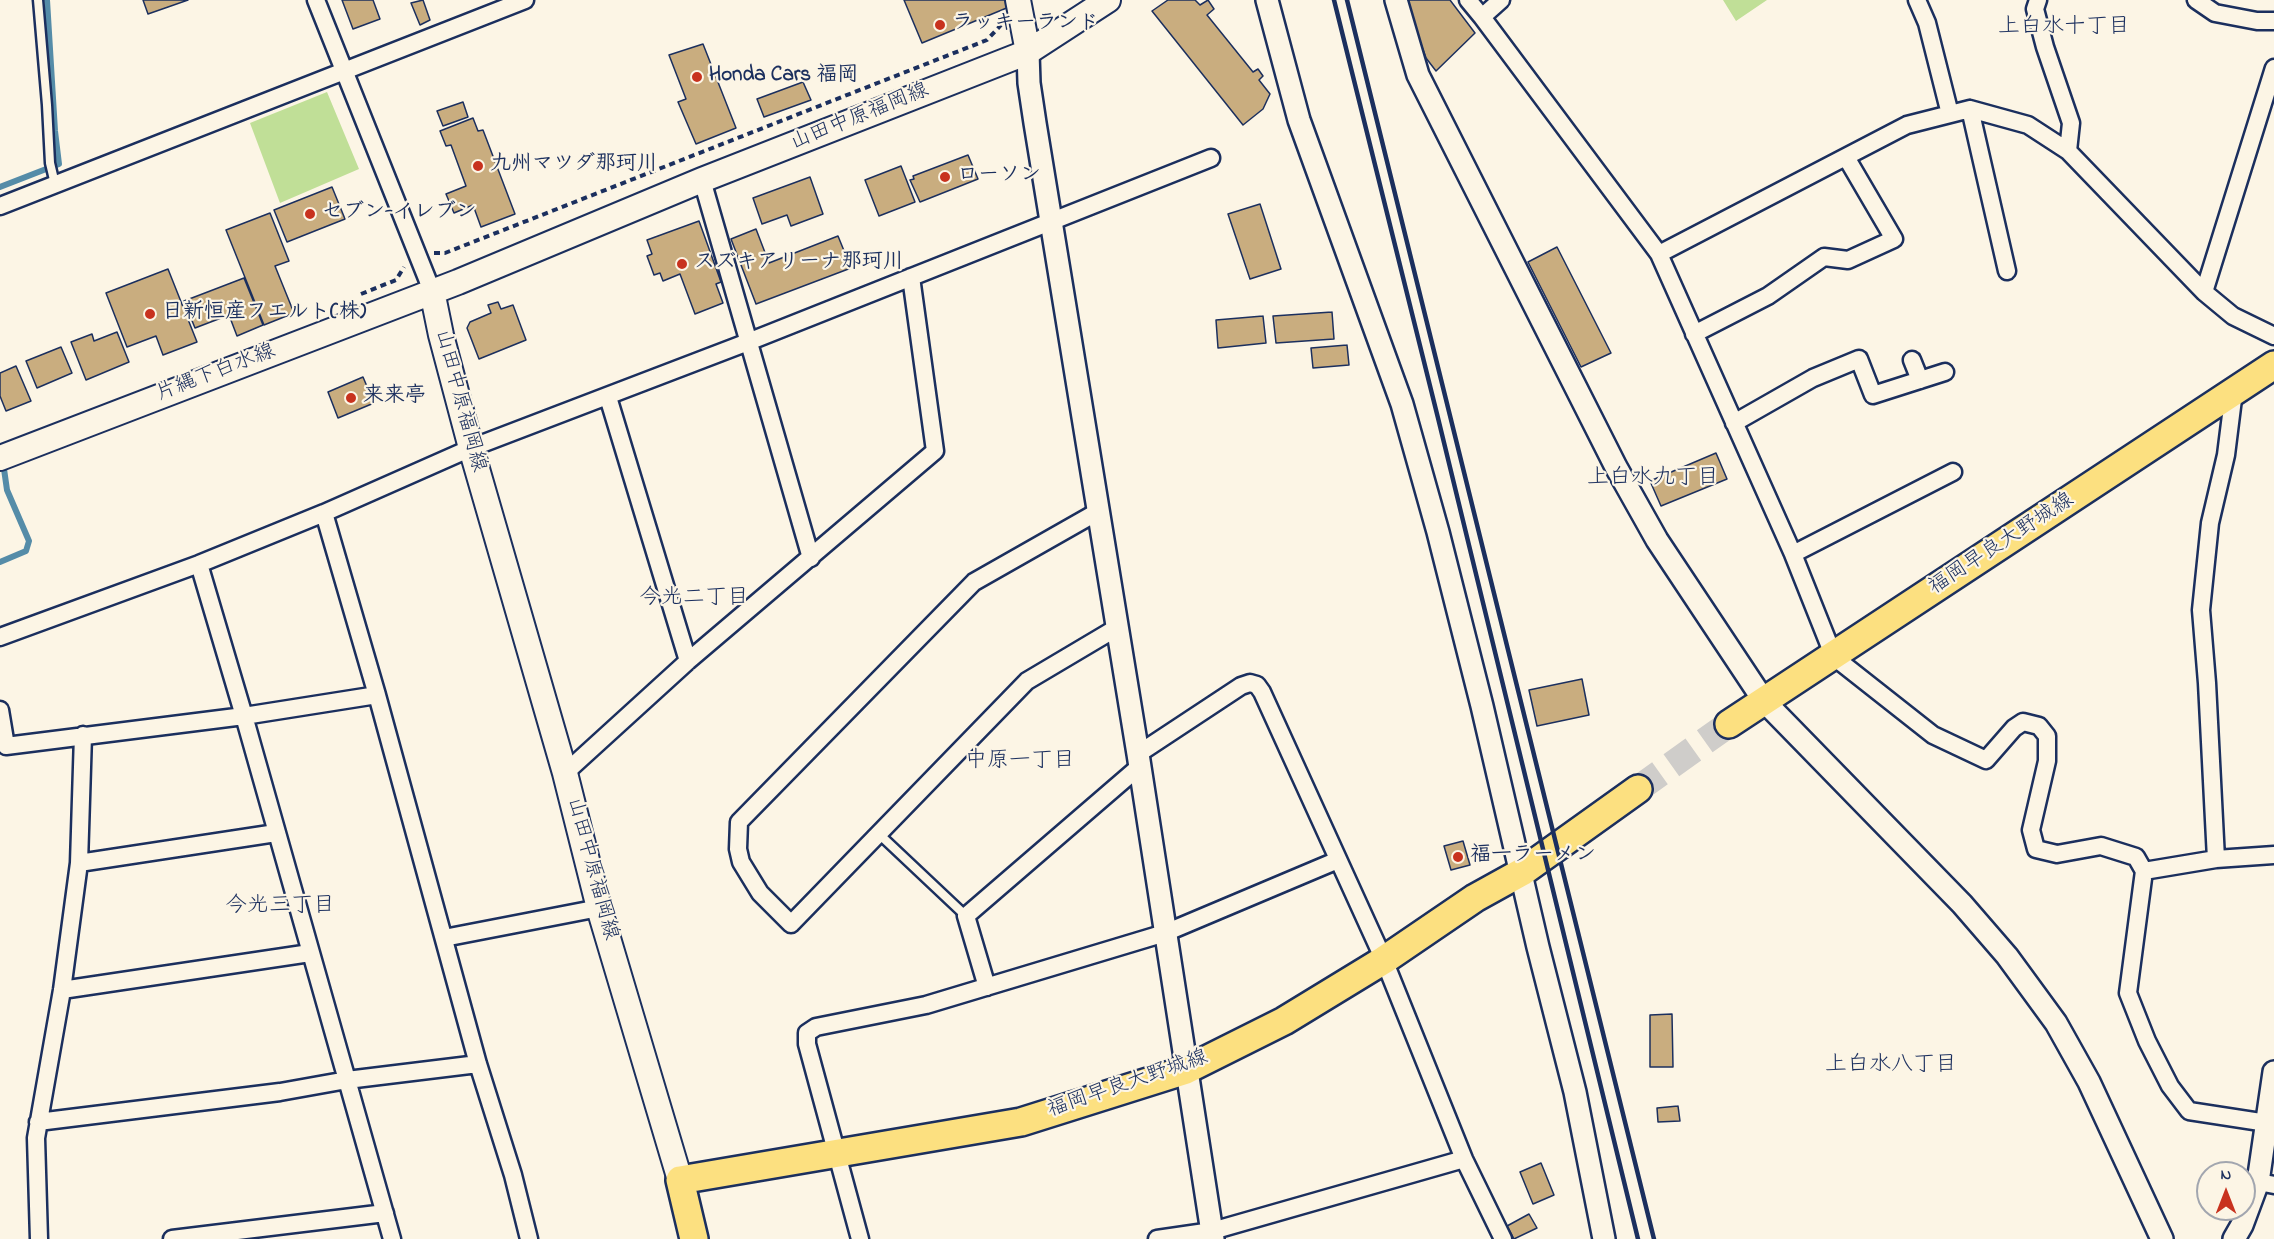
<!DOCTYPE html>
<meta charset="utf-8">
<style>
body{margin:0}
#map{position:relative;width:2274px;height:1239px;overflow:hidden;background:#fcf5e5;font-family:"Indie Flower",sans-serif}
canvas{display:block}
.north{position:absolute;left:2196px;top:1161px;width:60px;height:60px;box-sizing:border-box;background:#fcf5e5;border:2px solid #a2a6af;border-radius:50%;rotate:0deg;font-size:16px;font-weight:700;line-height:24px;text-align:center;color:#1b2f5e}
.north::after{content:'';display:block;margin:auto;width:21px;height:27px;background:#c8321e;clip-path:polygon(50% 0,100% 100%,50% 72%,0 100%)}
</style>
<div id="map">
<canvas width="2274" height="1239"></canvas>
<div class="north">N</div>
</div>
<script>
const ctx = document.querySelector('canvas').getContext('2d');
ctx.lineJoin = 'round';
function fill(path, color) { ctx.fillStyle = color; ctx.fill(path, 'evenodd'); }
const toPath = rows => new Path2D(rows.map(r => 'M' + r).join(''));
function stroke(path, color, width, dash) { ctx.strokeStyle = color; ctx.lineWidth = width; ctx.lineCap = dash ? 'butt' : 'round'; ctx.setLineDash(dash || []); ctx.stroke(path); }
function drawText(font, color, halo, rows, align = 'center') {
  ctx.font = font + ' "Indie Flower","Klee One",sans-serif'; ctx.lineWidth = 4.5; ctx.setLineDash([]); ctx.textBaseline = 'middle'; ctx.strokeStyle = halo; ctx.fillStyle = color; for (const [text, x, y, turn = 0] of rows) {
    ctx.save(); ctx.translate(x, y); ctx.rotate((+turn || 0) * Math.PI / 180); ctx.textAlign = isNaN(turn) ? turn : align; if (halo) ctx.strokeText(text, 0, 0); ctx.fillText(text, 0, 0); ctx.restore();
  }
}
const green = toPath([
 [1723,0,1767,0,1736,21],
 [327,92,359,169,280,203,250,123]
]);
const stream = toPath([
 [0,187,59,164,55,131,47,0],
 [0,562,26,551,29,541,7,490,3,462]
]);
const building = toPath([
 [143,0,188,0,148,14,143,0],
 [342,0,373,0,380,19,353,29,342,0],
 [423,0,430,20,420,25,411,3,423,0],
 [904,0,1006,0,1009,7,922,43,904,0],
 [1168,0,1195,0,1200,5,1208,0,1214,9,1207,15,1253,72,1258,69,1263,76,1259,80,1270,94,1263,109,1243,125,1152,11,1168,0],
 [1405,0,1450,0,1475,33,1436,71,1426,58,1405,0],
 [703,44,736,128,696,144,678,102,686,99,669,55,703,44],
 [803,82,811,100,764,117,757,99,803,82],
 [463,102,468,117,443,126,437,111,463,102],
 [473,118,478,131,483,130,515,214,481,227,473,205,454,213,446,194,466,186,451,145,446,146,440,131,473,118],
 [968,155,978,179,920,202,910,180,914,179,913,176,968,155],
 [901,166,915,202,879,216,865,180,901,166],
 [810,177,823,214,791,226,787,215,762,224,753,198,810,177],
 [332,187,345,219,287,242,274,210,332,187],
 [1260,204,1281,269,1250,279,1228,214,1260,204],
 [270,213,289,261,275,266,294,313,264,325,226,230,270,213],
 [699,221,721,282,716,284,723,303,695,314,680,274,663,281,660,273,654,275,647,256,652,254,647,240,699,221],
 [756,229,769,263,838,236,851,268,756,304,731,239,756,229],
 [1557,247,1611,353,1581,367,1528,262,1557,247],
 [168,269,197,342,163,355,156,336,127,347,106,293,168,269],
 [244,278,263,325,237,336,229,315,195,328,184,301,244,278],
 [498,302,501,309,513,305,526,340,479,359,467,328,470,322,491,313,488,305,498,302],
 [1332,312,1334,339,1276,343,1273,316,1332,312],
 [1263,316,1266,343,1218,348,1216,320,1263,316],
 [117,332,129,362,86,380,71,342,92,334,94,341,117,332],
 [1347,345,1349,365,1313,368,1311,348,1347,345],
 [61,347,72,373,37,388,26,361,61,347],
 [16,366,31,401,6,411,0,396,0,373,16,366],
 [363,377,374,403,338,418,328,392,363,377],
 [1716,453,1727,479,1661,506,1650,481,1716,453],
 [1582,679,1589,715,1537,726,1529,690,1582,679],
 [1463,841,1470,865,1451,870,1444,846,1463,841],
 [1672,1014,1673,1067,1650,1067,1650,1015,1672,1014],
 [1678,1106,1680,1121,1658,1122,1657,1108,1678,1106],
 [1541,1163,1554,1195,1533,1204,1520,1172,1541,1163],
 [1529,1214,1537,1228,1514,1239,1507,1226,1529,1214]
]);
const primaryTunnel = toPath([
 [1638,789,1729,724]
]);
const path = toPath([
 [434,253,445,253,987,40,1001,25],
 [361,294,396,280,404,267]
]);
const service = toPath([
 [38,0,47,105,50,163,55,184],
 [879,834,966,916]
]);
const minor = toPath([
 [316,0,432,291],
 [1468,0,1482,17,1501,0],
 [1917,0,1927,23,1950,114],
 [2038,0,2035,9,2045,47,2071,123,2068,151],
 [2196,0,2215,13,2257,21,2274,21],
 [1482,17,1659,254,1793,554,1834,657,1933,735,1986,760,2014,728,2023,722,2039,726,2047,736,2047,761,2031,830,2036,849,2057,854,2101,846,2136,857,2144,871,2216,859,2274,855],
 [1970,109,2007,271],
 [702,180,811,558],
 [0,206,525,0],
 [1659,254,1907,125,1970,109,2028,125,2068,151,2204,292,2233,316,2274,336],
 [2204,292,2274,68],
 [1694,334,1768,296,1824,257,1848,260,1894,239,1846,157],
 [1912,360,1920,380],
 [608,397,688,661],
 [1734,423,1813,378,1859,359,1873,395,1945,372],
 [1099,511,974,582,739,822,738,849,741,862,760,893,791,924,1027,681,1118,627],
 [324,513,377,695,244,716,392,1239],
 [1793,554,1953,472],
 [0,637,199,564,324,513,471,448,748,342,1211,158],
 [377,695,478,1064,513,1175,529,1239],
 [0,710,6,746,244,716,199,564],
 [1138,754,1241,686,1250,683,1257,685,1262,692,1384,960,1464,1159,1503,1239],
 [565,773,688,661,935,451,911,277],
 [2216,859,2207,683,2201,610,2210,523,2226,455,2234,391],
 [79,863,276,833],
 [2144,871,2128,993,2147,1041,2170,1086,2189,1111,2267,1123],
 [444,938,599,908],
 [987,987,966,916,1140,766],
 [62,990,310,953],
 [38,1122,280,1092,347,1080,478,1064],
 [2258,1182,2274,1185],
 [39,1239,36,1138,62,990,79,863,83,735],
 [172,1239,385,1213],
 [860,1239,807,1044,807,1033,816,1027,926,1005,1165,933,1338,860],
 [1157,1239,1212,1231,1464,1159]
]);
const tertiary = toPath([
 [1267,0,1299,120,1402,404,1438,532,1482,706,1538,947,1575,1092,1604,1239],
 [1396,0,1418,75,1616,467,1657,540,1764,701,1962,904,2007,956,2056,1023,2089,1082,2162,1239],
 [1028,52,1029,83,1035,123,1138,754,1213,1239],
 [2234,1239,2242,1225,2258,1182,2274,1072]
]);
const secondary = toPath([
 [1018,0,1028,52],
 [432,291,441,335,471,448,565,773,599,908,680,1180],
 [0,458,458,282,702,180,1028,52,1108,0]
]);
const primary = toPath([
 [1729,724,2274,365],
 [694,1239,680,1180,1021,1122,1186,1070,1284,1021,1384,960,1475,898,1522,872,1638,789]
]);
const rail = toPath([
 [1334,0,1438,418,1638,1239],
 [1347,0,1654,1239]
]);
const markers = [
 [940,25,6,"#c8321e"],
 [697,77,6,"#c8321e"],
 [478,166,6,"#c8321e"],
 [945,177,6,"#c8321e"],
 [310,214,6,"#c8321e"],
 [682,264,6,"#c8321e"],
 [150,314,6,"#c8321e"],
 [351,398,6,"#c8321e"],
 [1458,857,6,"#c8321e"]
];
const poiNames = [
 ["ラッキーランド",952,25],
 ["Honda Cars 福岡",709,77],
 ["九州マツダ那珂川",490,166],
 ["ローソン",957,177],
 ["セブン-イレブン",322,214],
 ["スズキアリーナ那珂川",694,264],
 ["日新恒産フエルト(株)",162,314],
 ["来来亭",363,398],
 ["福一ラーメン",1470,857]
];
const streetNames = [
 ["山田中原福岡線",860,118,-22],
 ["片縄下白水線",216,374,-21],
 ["山田中原福岡線",459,401,75],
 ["福岡早良大野城線",2002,545,-33],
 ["山田中原福岡線",591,869,75],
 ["福岡早良大野城線",1128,1085,-19]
];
const neighbourhoodNames = [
 ["上白水十丁目",2064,28],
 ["上白水九丁目",1653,479],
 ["今光二丁目",694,599],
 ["中原一丁目",1020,762],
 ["今光三丁目",280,907],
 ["上白水八丁目",1891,1066]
];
fill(green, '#c0df97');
stroke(stream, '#558ca8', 6);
fill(building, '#c9ad7f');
stroke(building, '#1b2f5e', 1.5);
stroke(primaryTunnel, '#cfcdca', 27, [27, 14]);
stroke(service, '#1b2f5e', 13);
stroke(minor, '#1b2f5e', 21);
stroke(tertiary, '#1b2f5e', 26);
stroke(secondary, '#1b2f5e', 28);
stroke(primary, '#1b2f5e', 32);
stroke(path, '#1b2f5e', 4, [6, 4.5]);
stroke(service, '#fcf5e5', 8);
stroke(minor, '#fcf5e5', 16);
stroke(tertiary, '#fcf5e5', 21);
stroke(secondary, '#fcf5e5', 24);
stroke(primary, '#fce080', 27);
stroke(rail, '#1b2f5e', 4.5);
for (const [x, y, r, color] of markers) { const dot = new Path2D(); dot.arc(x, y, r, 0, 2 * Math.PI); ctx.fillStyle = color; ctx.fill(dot); stroke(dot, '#fcf5e5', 2); }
drawText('bold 21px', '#1b2f5e', '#fcf5e5', poiNames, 'left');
drawText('21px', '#1b2f5e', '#fcf5e5', streetNames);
drawText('22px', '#1b2f5e', '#fcf5e5', neighbourhoodNames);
</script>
